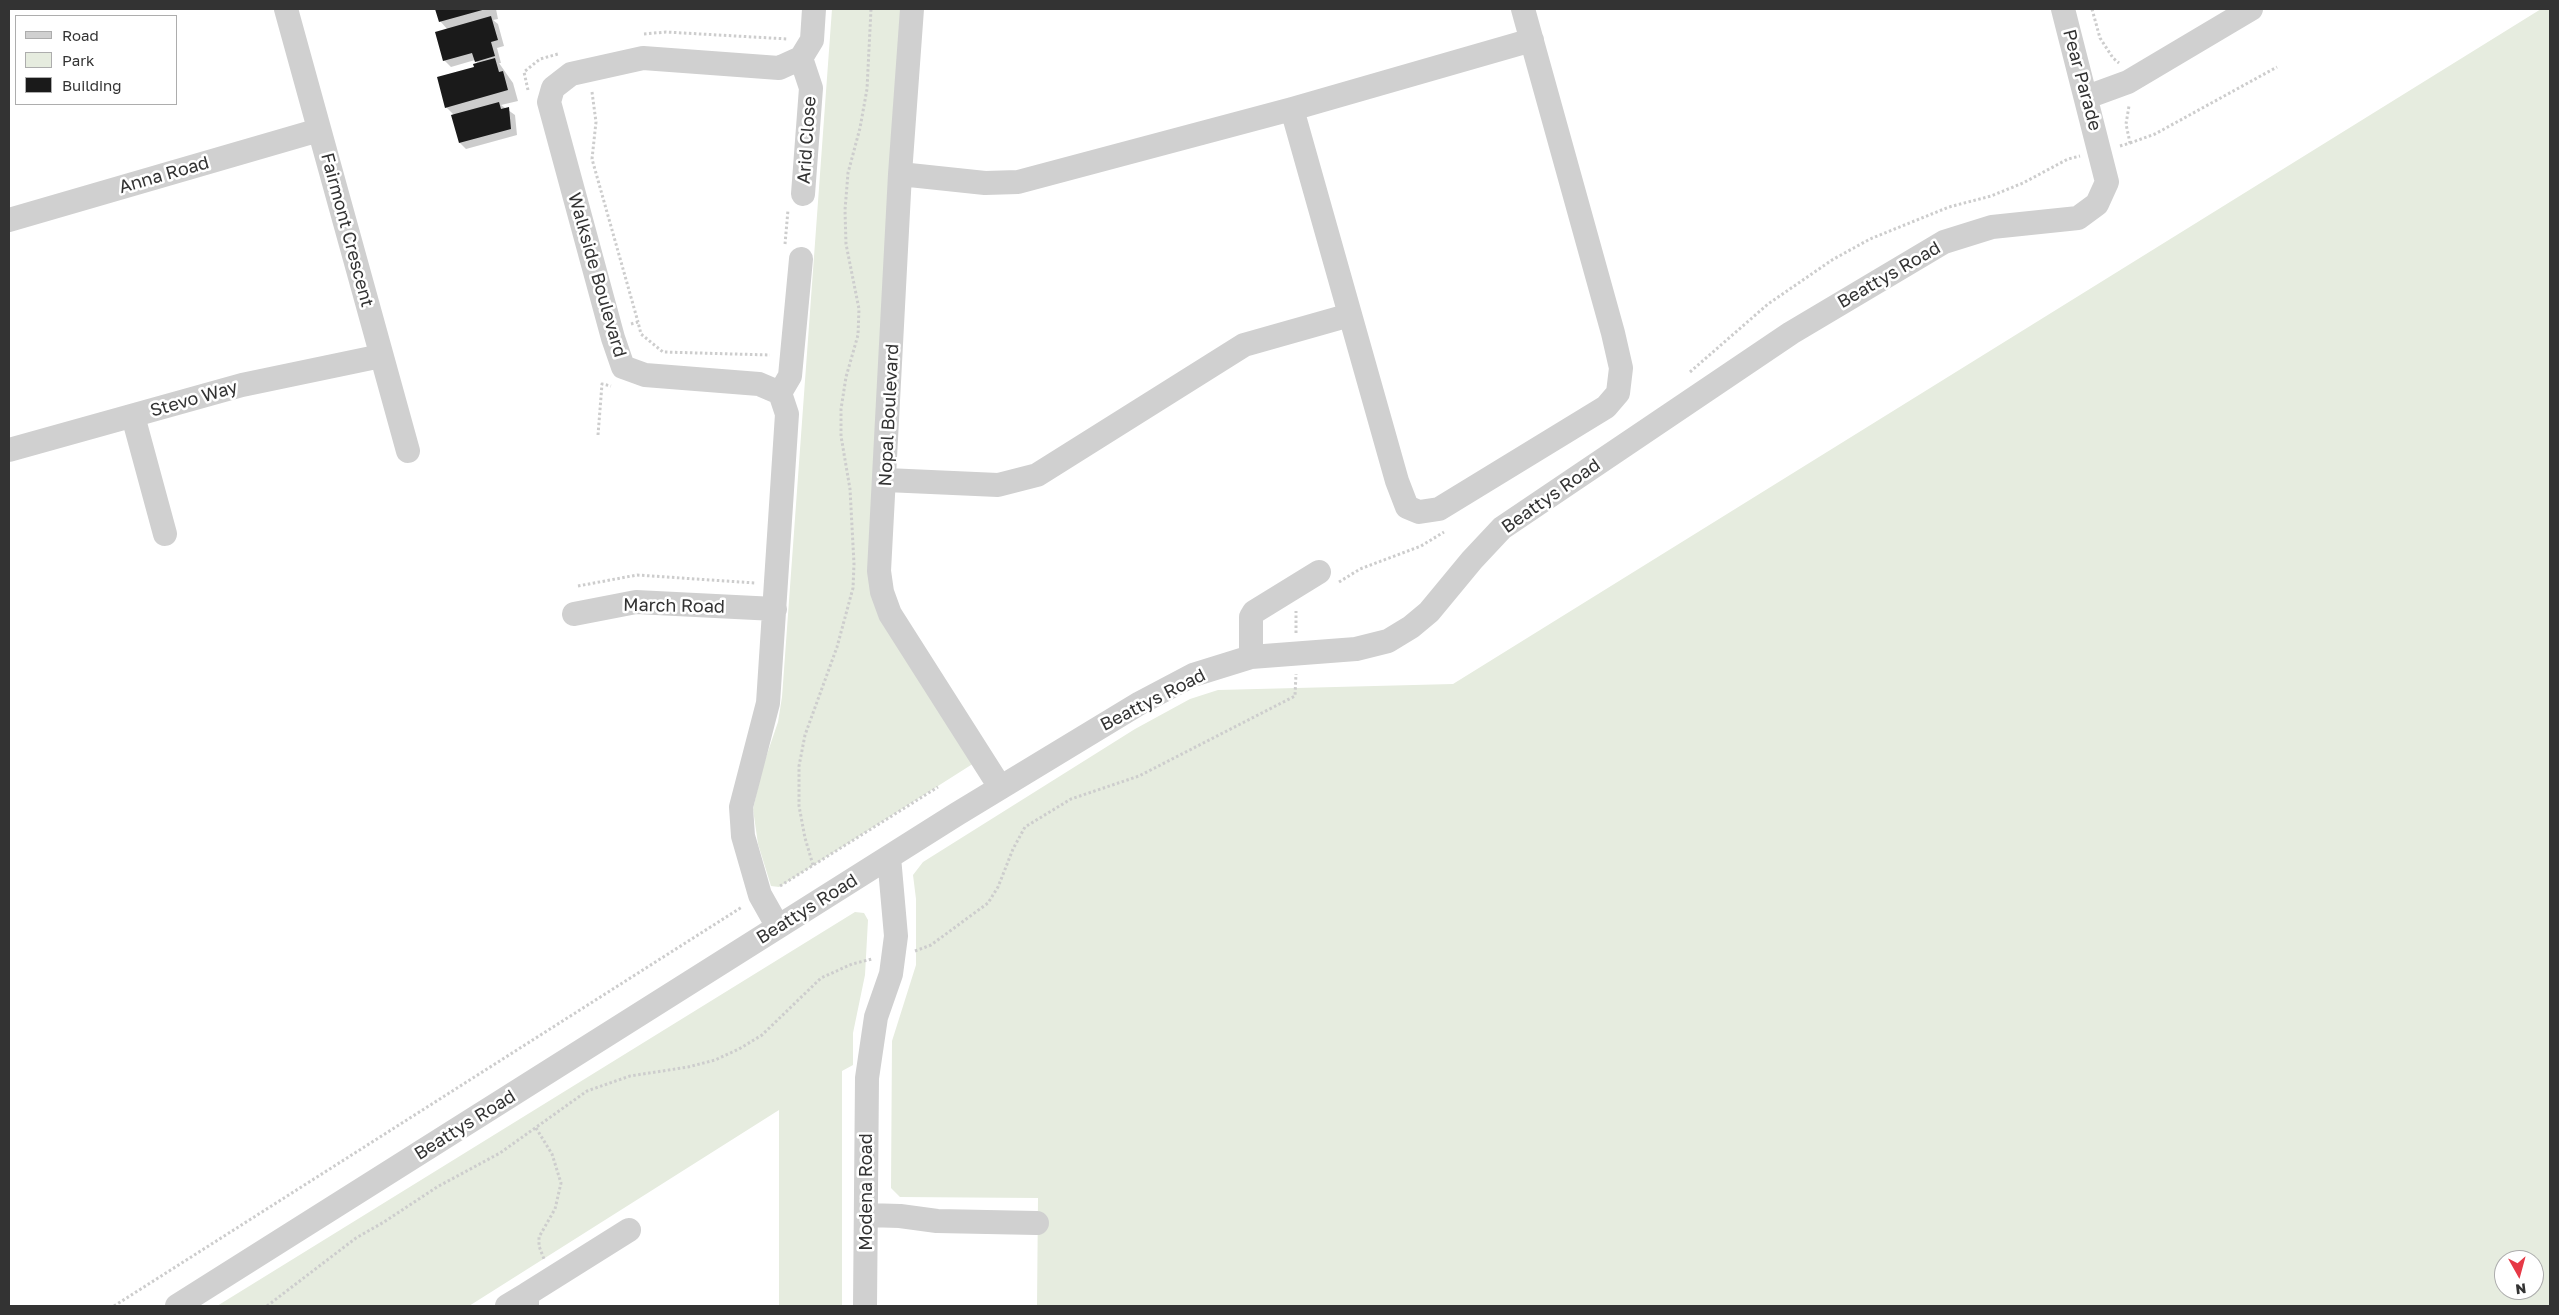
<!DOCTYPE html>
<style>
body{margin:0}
#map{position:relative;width:2559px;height:1315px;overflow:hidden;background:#fff;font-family:"Golos Text",sans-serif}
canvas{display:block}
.frame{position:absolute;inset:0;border:10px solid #333;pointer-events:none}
.legend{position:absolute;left:15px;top:15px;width:162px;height:90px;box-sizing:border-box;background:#fff;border:1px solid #adadad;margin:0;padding:6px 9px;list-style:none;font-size:15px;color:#333}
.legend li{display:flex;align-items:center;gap:10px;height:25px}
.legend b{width:25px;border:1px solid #adadad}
.north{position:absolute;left:2494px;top:1250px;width:50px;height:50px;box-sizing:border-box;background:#fff;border:1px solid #adadad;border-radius:50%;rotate:173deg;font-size:14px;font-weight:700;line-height:20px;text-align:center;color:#333}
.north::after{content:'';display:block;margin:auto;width:18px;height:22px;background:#e63946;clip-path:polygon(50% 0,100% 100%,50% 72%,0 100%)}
</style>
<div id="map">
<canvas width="2559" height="1315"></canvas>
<div class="frame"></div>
<ul class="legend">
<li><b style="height:6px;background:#d0d0d0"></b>Road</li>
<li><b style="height:14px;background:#e6ecdf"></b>Park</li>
<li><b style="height:14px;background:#1a1a1a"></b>Building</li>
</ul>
<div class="north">N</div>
</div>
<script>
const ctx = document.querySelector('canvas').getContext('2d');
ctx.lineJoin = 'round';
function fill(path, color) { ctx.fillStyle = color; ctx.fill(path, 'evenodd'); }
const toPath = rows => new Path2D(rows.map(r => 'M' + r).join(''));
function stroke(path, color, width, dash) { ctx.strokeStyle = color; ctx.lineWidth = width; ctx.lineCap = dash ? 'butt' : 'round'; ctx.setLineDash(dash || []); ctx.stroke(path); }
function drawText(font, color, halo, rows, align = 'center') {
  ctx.font = font + ' "Golos Text",sans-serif'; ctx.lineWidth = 5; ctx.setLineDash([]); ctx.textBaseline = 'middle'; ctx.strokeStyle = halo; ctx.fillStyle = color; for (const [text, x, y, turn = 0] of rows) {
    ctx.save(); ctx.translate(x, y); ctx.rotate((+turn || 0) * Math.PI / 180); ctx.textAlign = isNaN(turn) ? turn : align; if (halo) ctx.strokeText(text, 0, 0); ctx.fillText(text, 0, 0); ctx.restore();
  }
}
const green = toPath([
 [832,9,912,9,879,571,982,758,779,887,771,886,758,844,753,809,763,766,778,722,782,697],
 [2541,9,2550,9,2550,1306,1037,1306,1038,1198,900,1197,891,1188,892,1041,916,965,916,899,913,875,923,862,1135,729,1190,699,1218,690,1453,684],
 [2504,1260,2534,1260,2534,1290,2504,1290],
 [855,912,864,913,868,920,865,975,853,1033,853,1065,842,1071,842,1306,779,1306,779,1110,469,1306,217,1306]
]);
const shadow = toPath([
 [436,9,496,9,498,19,493,20,498,24,504,46,497,48,501,63,499,63,513,83,518,101,501,105,515,115,517,135,466,149,460,143,454,115,446,107,478,64,475,60,451,67,444,60,448,30,440,21]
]);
const building = toPath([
 [435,9,486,9,439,22],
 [491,16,498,40,491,42,495,56,475,62,472,53,443,61,435,32],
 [495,58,499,72,503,71,508,90,445,108,437,77,474,67,473,64],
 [499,102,501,109,509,107,511,129,459,143,451,115]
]);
const path = toPath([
 [2092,9,2100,38,2113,58,2119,63],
 [644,34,666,32,788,39],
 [528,90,524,72,540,59,558,54],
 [592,92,596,122,592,159,638,322],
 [2130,143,2155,134,2277,67],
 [2120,146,2130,143,2126,124,2129,106],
 [785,244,788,210],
 [631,324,638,322,641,334,663,352,770,355],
 [1690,372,1768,304,1832,260,1870,239,1949,207,1991,196,2023,183,2068,159,2080,156],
 [598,435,602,384,611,386],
 [1339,582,1360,569,1421,546,1444,532],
 [578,586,637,575,755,583],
 [1296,633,1296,611],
 [813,865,805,838,799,806,799,766,805,735,837,647,853,588,854,564,850,489,841,436,841,409,846,377,858,335,859,309,846,244,845,210,848,173,860,128,867,89,871,9],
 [780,886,938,787],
 [915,951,931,945,988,903,998,887,1013,849,1025,827,1071,799,1139,776,1295,696,1296,674],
 [536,1128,552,1154,561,1183,555,1209,539,1237,539,1246,544,1259],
 [114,1306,742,907],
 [267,1306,356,1238,384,1222,437,1187,500,1153,587,1091,630,1076,688,1067,715,1060,739,1049,762,1035,821,978,852,964,872,959]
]);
const minor = toPath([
 [286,9,408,451],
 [912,9,900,174,879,571,882,592,890,614,1000,787],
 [801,58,811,88,803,194],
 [2087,97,2128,82,2251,9],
 [1292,109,1397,481,1407,507,1419,512,1439,509,1606,407,1618,393,1621,368,1613,333,1523,9],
 [900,174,985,183,1018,182,1292,109,1532,40],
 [9,220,319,130],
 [780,393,790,376,801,259],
 [133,416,165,534],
 [9,450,242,385,381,356],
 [886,480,998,485,1037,475,1244,345,1350,315],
 [574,614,636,602,775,609],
 [1251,657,1251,617,1254,612,1319,572],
 [778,927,760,895,743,836,741,807,768,703,787,414,780,393,759,384,645,375,623,367,613,338,549,102,553,88,571,74,643,58,779,68,801,58,812,40,814,9],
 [866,1215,900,1216,937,1221,1037,1223],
 [177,1306,957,814,1140,703,1193,675,1251,657,1356,649,1388,641,1411,627,1429,612,1472,560,1502,528,1791,333,1944,242,1992,227,2078,218,2097,204,2107,182,2063,9],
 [507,1306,527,1294],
 [527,1306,527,1294,629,1230],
 [865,1306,867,1078,876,1017,891,974,896,936,889,857]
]);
const streetNames = [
 ["Pear Parade",2082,80,75],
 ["Arid Close",807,140,-86],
 ["Anna Road",164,175,-16],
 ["Fairmont Crescent",347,230,75],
 ["Walkside Boulevard",597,275,74],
 ["Beattys Road",1889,275,-30],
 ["Stevo Way",194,399,-16],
 ["Nopal Boulevard",889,415,-87],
 ["Beattys Road",1551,496,-35],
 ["March Road",674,606,1],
 ["Beattys Road",1153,700,-27],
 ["Beattys Road",807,909,-32],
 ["Beattys Road",465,1125,-32],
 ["Modena Road",866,1192,-90]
];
fill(green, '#e6ecdf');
fill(shadow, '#0003');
fill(building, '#1a1a1a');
stroke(path, '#cdcdcd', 3, [2.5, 2.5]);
stroke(minor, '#d0d0d0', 24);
drawText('18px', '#333', '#fff', streetNames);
</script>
